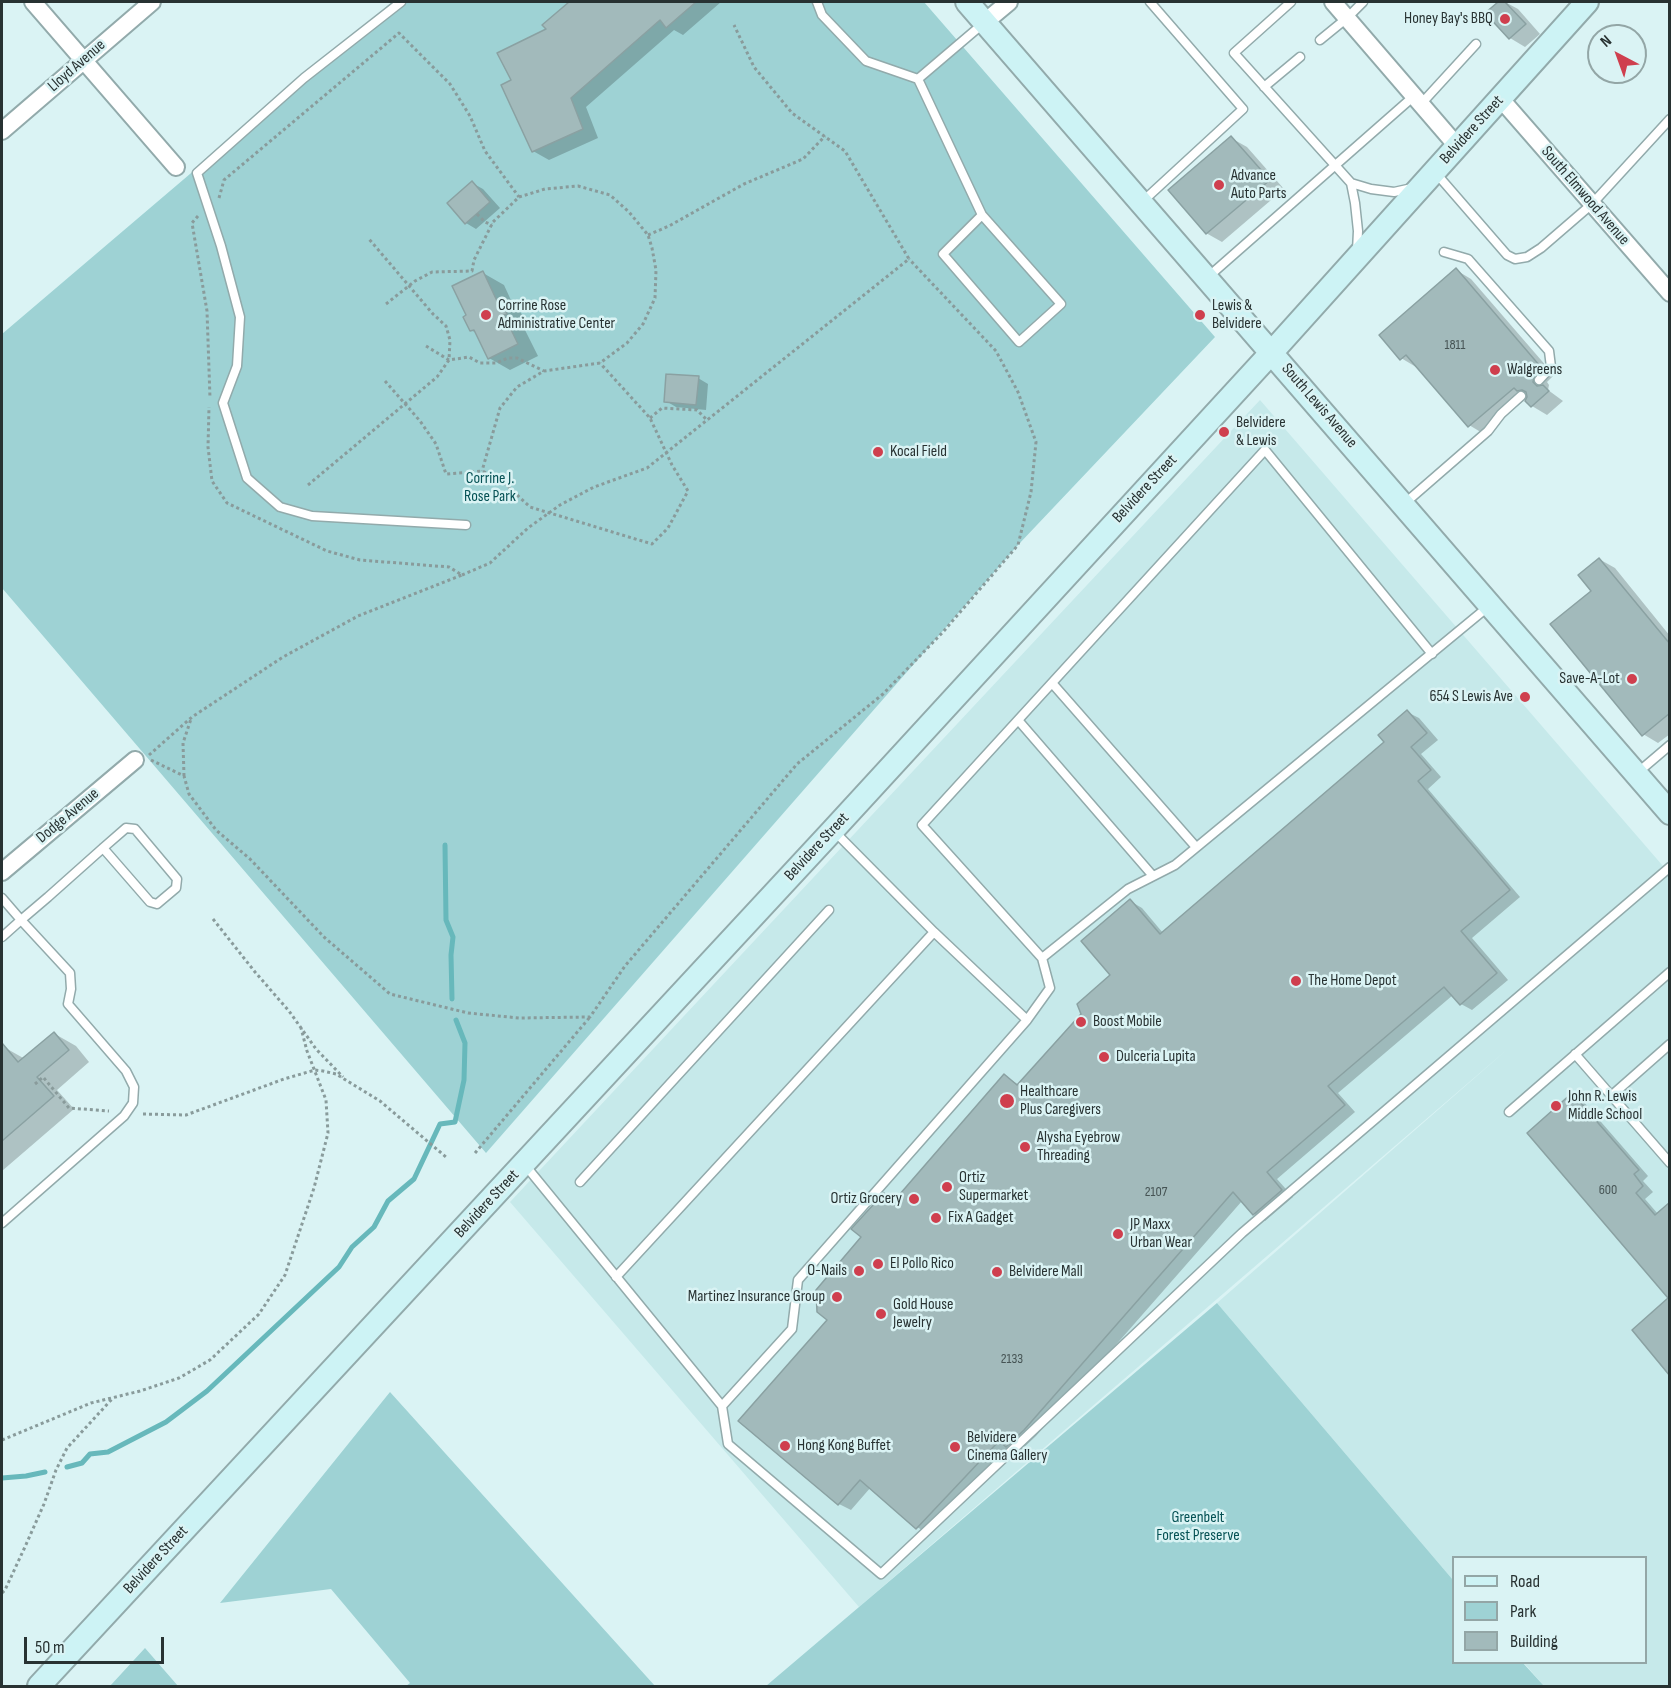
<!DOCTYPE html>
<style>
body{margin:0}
#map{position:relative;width:1671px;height:1688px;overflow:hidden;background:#daf3f4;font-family:"Sofia Sans Condensed",sans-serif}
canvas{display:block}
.frame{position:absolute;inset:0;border:3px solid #283232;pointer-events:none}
.legend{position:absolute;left:1452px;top:1556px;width:195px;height:108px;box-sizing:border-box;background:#daf3f4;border:2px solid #93a6a6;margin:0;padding:8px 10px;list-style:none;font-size:18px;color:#283232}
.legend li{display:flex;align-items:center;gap:12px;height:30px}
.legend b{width:30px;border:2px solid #93a6a6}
.north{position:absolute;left:1587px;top:24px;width:60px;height:60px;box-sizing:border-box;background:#daf3f4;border:2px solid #93a6a6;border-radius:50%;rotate:319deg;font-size:16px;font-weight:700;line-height:24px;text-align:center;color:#283232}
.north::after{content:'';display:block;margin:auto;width:21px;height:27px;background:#cf3f4e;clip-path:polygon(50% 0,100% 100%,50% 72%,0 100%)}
.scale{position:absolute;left:24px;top:1637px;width:140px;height:27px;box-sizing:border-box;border:3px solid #283232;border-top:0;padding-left:8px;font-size:18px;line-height:21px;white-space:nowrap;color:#283232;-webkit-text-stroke:4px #daf3f4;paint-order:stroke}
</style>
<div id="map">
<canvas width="1671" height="1688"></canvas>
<div class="frame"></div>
<ul class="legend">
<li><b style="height:8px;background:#cdf3f5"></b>Road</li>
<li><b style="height:16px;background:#9ed2d4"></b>Park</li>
<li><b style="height:16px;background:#a2babb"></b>Building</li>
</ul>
<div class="north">N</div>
<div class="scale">50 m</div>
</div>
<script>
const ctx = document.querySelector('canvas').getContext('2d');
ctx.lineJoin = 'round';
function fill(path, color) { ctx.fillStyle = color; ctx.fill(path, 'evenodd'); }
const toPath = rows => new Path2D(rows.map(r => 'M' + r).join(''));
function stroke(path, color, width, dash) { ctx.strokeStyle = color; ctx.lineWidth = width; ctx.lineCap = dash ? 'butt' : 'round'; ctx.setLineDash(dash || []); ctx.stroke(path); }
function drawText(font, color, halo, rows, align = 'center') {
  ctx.font = font + ' "Sofia Sans Condensed",sans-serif'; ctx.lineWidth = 5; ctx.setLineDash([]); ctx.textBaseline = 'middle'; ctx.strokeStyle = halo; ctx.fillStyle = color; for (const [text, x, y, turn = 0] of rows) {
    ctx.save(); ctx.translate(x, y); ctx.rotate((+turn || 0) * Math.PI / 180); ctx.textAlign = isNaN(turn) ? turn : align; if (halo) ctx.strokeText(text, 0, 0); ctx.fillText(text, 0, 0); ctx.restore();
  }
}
const built = toPath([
 [1260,400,1669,873,1669,1686,1544,1686,1524,1663,1646,1662,1646,1558,1454,1558,1453,1580,1217,1303,1510,1047,859,1607,510,1202]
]);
const green = toPath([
 [392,2,924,2,1215,337,1018,545,486,1153,2,588,2,334],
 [1217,1303,1453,1580,1454,1662,1523,1663,1544,1686,766,1686],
 [390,1392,655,1686,406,1686,410,1683,331,1589,220,1603],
 [145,1648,178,1686,110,1686]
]);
const shadow = toPath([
 [572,2,721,2,683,35,674,30,586,107,598,138,549,160,533,151,513,81,548,30,544,25],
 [1500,2,1505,2,1518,9,1540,34,1525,47,1510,38,1487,13],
 [1231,138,1247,147,1284,189,1222,242,1206,233],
 [472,183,483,189,500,208,476,229,466,223],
 [1456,270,1471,279,1554,375,1547,382,1549,385,1548,390,1563,401,1547,415,1532,406,1526,399,1484,434,1469,425,1417,366,1416,367,1401,358],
 [483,273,504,285,515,309,521,313,528,326,524,328,538,356,510,370,489,358,478,334,471,330],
 [698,378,708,384,706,410,676,407,666,401],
 [1599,559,1615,568,1670,636,1670,734,1658,743,1643,734,1593,591],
 [1407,712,1419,718,1438,740,1421,754,1441,777,1428,789,1520,897,1472,938,1508,980,1472,1010,1461,1004,1453,995,1338,1093,1355,1112,1277,1179,1293,1197,1265,1221,1254,1214,1242,1201,1036,1436,1018,1453,1010,1448,929,1534,917,1527,871,1487,851,1510,839,1504,740,1421,829,1320,863,1237,884,1195,896,1201,1005,1076,1019,1085,1083,1014,1113,975,1130,901,1142,908,1163,933,1386,742],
 [55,1034,76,1046,89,1062,57,1090,74,1109,2,1171,2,1046,25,1059],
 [1572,1094,1582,1100,1648,1176,1643,1181,1653,1192,1645,1199,1658,1214,1670,1297]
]);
const stream = toPath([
 [445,845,446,920,453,937,451,955,452,999],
 [67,1467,82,1463,90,1454,108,1452,166,1422,207,1391,339,1267,352,1247,374,1227,388,1201,414,1179,440,1124,455,1122,464,1080,465,1043,456,1020],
 [2,1478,26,1476,45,1472]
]);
const building = toPath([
 [569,2,696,2,666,28,660,20,571,98,583,129,532,152,501,85,511,80,497,53,546,29,542,25,569,2],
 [1498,2,1505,2,1526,24,1509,39,1485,13,1498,2],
 [1231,136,1270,180,1206,234,1168,190,1231,136],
 [472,181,490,202,465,224,447,203,472,181],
 [1456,268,1540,366,1533,373,1535,375,1533,382,1537,386,1543,385,1549,391,1531,407,1525,401,1527,397,1526,392,1522,390,1517,391,1514,388,1468,427,1406,355,1400,360,1379,335,1456,268],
 [483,271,497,301,500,299,507,314,504,315,518,344,488,359,474,330,470,331,463,317,466,315,452,286,483,271],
 [666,374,699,376,696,405,664,402,666,374],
 [1599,558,1670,644,1670,713,1642,736,1550,624,1591,591,1578,575,1599,558],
 [1407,710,1427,733,1411,747,1431,770,1418,781,1510,890,1461,931,1497,973,1460,1005,1444,987,1328,1086,1345,1105,1267,1172,1282,1190,1253,1215,1233,1192,1024,1430,1006,1447,999,1441,916,1529,860,1480,838,1505,738,1421,827,1320,817,1312,816,1290,861,1237,851,1229,884,1193,893,1202,1004,1074,1017,1085,1081,1014,1077,1004,1110,975,1081,941,1130,899,1160,934,1384,742,1378,735,1407,710],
 [54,1032,69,1050,37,1077,54,1096,2,1141,2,1043,18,1062,54,1032],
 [1572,1093,1639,1170,1634,1174,1643,1186,1636,1193,1655,1215,1670,1202,1670,1376,1632,1330,1668,1298,1527,1133,1572,1093]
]);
const path = toPath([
 [219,198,224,180,399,33,450,84,470,116,485,151,519,197],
 [477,214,485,222,492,225],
 [198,216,192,223,207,311,210,398],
 [648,235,669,226,744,184,803,159,825,136],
 [386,304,415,281,432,272,472,271,474,260,493,222,519,197,545,189,578,186,610,195,629,212,648,235,652,248,656,270,655,298,643,324,627,343,600,363,544,371,517,387,500,408,482,471],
 [426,346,449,360,469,357,480,363,496,363,508,358,517,358,544,371],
 [385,381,420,421,436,444,446,474,482,471,500,479,530,507,652,544,668,528,688,491,672,465,650,418,600,363],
 [650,418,662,408,697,410,708,421],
 [308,485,437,377,449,360,450,340,446,326,433,314,369,239],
 [462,575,490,563,528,528,560,505,594,487,647,468,909,259,845,151,792,113,754,67,734,25],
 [149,755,192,717,283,657,358,616,462,575,449,567,360,560,327,551,227,503,212,481,208,447,209,407],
 [151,760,184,776,189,794,216,830,250,859,324,937,390,994,468,1013,519,1018,590,1017,625,966,797,764,883,694,943,632,1018,545,1031,492,1036,442,1018,392,996,351,909,259],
 [184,776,183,743,191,719],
 [213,919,255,972,289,1011,316,1049,343,1077],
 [35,1084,43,1077,69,1108,109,1111],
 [143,1114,186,1115,284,1079,315,1070,323,1071,336,1074,380,1101,446,1157],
 [475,1153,590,1017],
 [2,1440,91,1403,140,1391,179,1378,210,1360,259,1314,285,1275,314,1188,328,1133,326,1100,307,1051,301,1028],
 [2,1593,5,1590,24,1549,44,1504,56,1470,67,1448,112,1399]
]);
const service = toPath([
 [401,2,304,78,197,173,221,246,240,317,237,366,223,403,247,478,280,507,312,516,466,525],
 [817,2,822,15,866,61,918,79],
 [1291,2,1234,53,1351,183,1371,189,1394,192,1412,188],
 [1320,40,1347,18,1363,2],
 [1264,87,1300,57],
 [1421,104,1476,44],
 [1435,172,1507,255,1515,259,1527,257,1541,248,1592,204,1670,119],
 [1351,183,1355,203,1358,231,1357,251],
 [1142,202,1243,109,1150,2],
 [982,215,943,254,1019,342,1061,304,982,215,918,79,985,22],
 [1444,252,1468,259,1549,351,1551,367,1539,380],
 [1208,277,1414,96],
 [1404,504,1488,431,1501,414,1521,396],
 [1052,683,1196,847],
 [1018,720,1153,876],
 [1636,774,1670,745],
 [835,832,934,932,1027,1020],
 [2,898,21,920,2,937],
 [1042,958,922,825,1265,450,1432,654],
 [1575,1054,1670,1163],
 [1611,1096,1670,1044],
 [1509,1112,1670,972],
 [525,1165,722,1406,728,1444,881,1574,1242,1233,1670,867],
 [580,1182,829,910],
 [2,1223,124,1116,133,1103,134,1087,126,1071,68,1004,71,989,70,973,21,920,48,897,103,848,126,828,135,829,177,879,176,888,157,904,150,902,103,848],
 [616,1277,934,932],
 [722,1406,792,1329,798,1280,1027,1020,1050,988,1042,958,1128,889,1175,865,1489,606]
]);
const minor = toPath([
 [33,2,176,167],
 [1333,2,1457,146],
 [985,22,1009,2],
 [1500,98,1670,293],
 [2,131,152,2],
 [2,872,135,760]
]);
const secondary = toPath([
 [967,2,1670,813],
 [39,1686,833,830,1272,352,1587,2]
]);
const markers = [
 [1505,19,6,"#cf3f4e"],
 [1219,185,6,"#cf3f4e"],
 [486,315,6,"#cf3f4e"],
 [1200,315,6,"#cf3f4e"],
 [1495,370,6,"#cf3f4e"],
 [1224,432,6,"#cf3f4e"],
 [878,452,6,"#cf3f4e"],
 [1632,679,6,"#cf3f4e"],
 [1525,697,6,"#cf3f4e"],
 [1296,981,6,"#cf3f4e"],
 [1081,1022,6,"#cf3f4e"],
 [1104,1057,6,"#cf3f4e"],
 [1007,1101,8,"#cf3f4e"],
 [1556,1106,6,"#cf3f4e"],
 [1025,1147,6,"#cf3f4e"],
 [947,1187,6,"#cf3f4e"],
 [914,1199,6,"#cf3f4e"],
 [936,1218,6,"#cf3f4e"],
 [1118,1234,6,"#cf3f4e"],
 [878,1264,6,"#cf3f4e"],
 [859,1271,6,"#cf3f4e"],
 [997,1272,6,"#cf3f4e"],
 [837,1297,6,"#cf3f4e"],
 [881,1314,6,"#cf3f4e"],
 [785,1446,6,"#cf3f4e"],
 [955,1447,6,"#cf3f4e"]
];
const numberNames = [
 ["1811",1455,345],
 ["600",1608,1190],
 ["2107",1156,1192],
 ["2133",1012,1359]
];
const poiNames = [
 ["Honey Bay's BBQ",1493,19,"right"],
 ["Advance",1231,176],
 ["Auto Parts",1231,194],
 ["Corrine Rose",498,306],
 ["Administrative Center",498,324],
 ["Lewis &",1212,306],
 ["Belvidere",1212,324],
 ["Walgreens",1507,370],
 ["Belvidere",1236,423],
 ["& Lewis",1236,441],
 ["Kocal Field",890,452],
 ["Save-A-Lot",1620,679,"right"],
 ["654 S Lewis Ave",1513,697,"right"],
 ["The Home Depot",1308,981],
 ["Boost Mobile",1093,1022],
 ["Dulceria Lupita",1116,1057],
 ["Healthcare",1020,1092],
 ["Plus Caregivers",1020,1110],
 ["John R. Lewis",1568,1097],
 ["Middle School",1568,1115],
 ["Alysha Eyebrow",1037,1138],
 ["Threading",1037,1156],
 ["Ortiz",959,1178],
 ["Supermarket",959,1196],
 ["Ortiz Grocery",902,1199,"right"],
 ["Fix A Gadget",948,1218],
 ["JP Maxx",1130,1225],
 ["Urban Wear",1130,1243],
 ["El Pollo Rico",890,1264],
 ["O-Nails",847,1271,"right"],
 ["Belvidere Mall",1009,1272],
 ["Martinez Insurance Group",825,1297,"right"],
 ["Gold House",893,1305],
 ["Jewelry",893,1323],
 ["Belvidere",967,1438],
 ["Cinema Gallery",967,1456],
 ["Hong Kong Buffet",797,1446]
];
const streetNames = [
 ["Lloyd Avenue",77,66,-41],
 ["Belvidere Street",1472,130,-48],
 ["South Elmwood Avenue",1585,196,49],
 ["South Lewis Avenue",1319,406,49],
 ["Belvidere Street",1145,489,-47],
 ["Dodge Avenue",68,816,-40],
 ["Belvidere Street",817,847,-47],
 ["Belvidere Street",487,1204,-47],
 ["Belvidere Street",156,1560,-47]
];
const parkNames = [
 ["Corrine J.",490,479],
 ["Rose Park",490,497],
 ["Greenbelt",1198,1518],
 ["Forest Preserve",1198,1536]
];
fill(built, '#c6e9ea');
fill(green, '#9ed2d4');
fill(shadow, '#0003');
stroke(stream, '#67b8bb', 5);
fill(building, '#a2babb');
stroke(building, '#8aa1a2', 1.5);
stroke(service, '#92aaab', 11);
stroke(minor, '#92aaab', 20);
stroke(secondary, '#92aaab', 26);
stroke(path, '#899b9b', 3, [3, 3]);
stroke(service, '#fff', 8);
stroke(minor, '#fff', 16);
stroke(secondary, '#cdf3f5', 22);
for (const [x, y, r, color] of markers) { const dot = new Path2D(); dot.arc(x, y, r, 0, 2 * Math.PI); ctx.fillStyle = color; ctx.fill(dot); stroke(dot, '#daf3f4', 2); }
drawText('14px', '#465454', null, numberNames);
drawText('16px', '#283232', '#daf3f4', poiNames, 'left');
drawText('16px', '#283232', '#daf3f4', streetNames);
drawText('16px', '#055154', '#daf3f4', parkNames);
</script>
